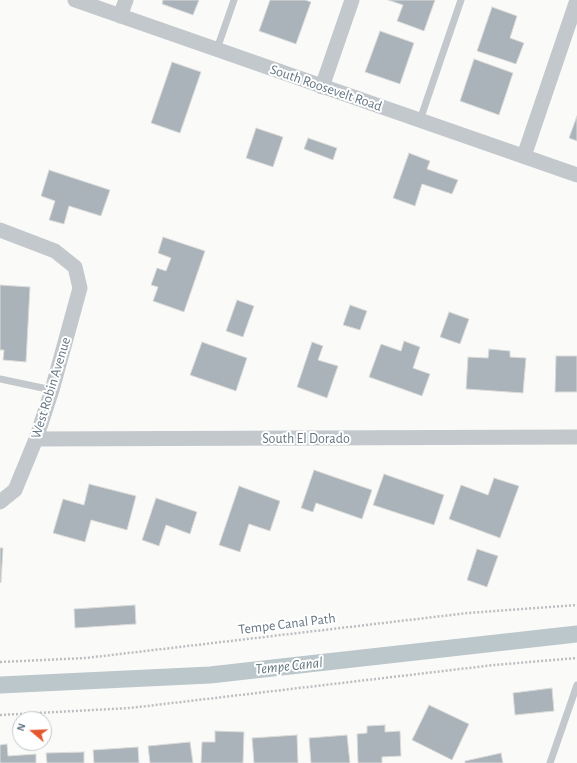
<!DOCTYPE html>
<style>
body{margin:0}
#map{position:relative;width:577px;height:763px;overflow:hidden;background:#fafaf8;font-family:"Alegreya Sans",sans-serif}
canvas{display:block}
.north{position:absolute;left:12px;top:711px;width:40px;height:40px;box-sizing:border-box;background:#fff;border:1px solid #c1c8cd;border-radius:50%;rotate:289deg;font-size:11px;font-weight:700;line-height:16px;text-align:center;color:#657683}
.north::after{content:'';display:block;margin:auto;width:14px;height:18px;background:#e4572e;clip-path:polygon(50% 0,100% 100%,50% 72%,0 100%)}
</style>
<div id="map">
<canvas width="577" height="763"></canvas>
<div class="north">N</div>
</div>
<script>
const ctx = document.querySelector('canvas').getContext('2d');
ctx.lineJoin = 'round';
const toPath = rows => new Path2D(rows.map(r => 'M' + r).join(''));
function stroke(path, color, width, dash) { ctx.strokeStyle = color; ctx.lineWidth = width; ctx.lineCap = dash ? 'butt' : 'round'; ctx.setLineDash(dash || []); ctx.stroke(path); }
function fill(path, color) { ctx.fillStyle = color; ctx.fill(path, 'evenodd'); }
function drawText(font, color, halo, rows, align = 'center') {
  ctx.font = font + ' "Alegreya Sans",sans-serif'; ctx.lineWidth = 4; ctx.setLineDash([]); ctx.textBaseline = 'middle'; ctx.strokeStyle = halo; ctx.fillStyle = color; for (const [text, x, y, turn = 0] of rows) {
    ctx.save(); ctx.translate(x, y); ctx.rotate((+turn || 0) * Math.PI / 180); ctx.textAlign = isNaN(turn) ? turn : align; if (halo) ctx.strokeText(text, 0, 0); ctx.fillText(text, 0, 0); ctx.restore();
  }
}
const canal = toPath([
 [0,685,210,675,577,634]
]);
const building = toPath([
 [163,0,199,0,193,15,162,4,163,0],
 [270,0,305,0,311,2,296,44,259,31,270,0],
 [388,0,435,0,424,31,397,21,403,5,388,0],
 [492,7,517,16,510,38,524,43,516,64,477,51,492,7],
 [380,31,414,43,400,84,365,72,380,31],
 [474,59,513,73,499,115,460,101,474,59],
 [172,62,201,72,180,133,151,123,172,62],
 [577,116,577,141,569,138,577,116],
 [256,128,283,137,273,167,246,158,256,128],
 [308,138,337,148,333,160,304,149,308,138],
 [409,153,430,161,427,169,458,180,452,194,422,184,415,206,393,198,409,153],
 [49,170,110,190,101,216,69,206,64,224,49,220,55,201,41,196,49,170],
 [163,237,205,251,184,312,153,301,158,287,151,285,157,268,166,271,171,258,158,253,163,237],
 [0,285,30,287,26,362,3,360,4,350,0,350,0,285],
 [237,300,254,306,243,337,226,331,237,300],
 [350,305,367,311,360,330,343,325,350,305],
 [449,312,469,319,460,344,440,337,449,312],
 [404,341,420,347,413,368,430,374,422,396,369,377,381,344,401,351,404,341],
 [202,342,247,358,236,391,190,375,202,342],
 [312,342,323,346,318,360,338,366,327,398,297,387,312,342],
 [489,349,510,351,510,357,526,358,523,393,466,389,468,357,488,358,489,349],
 [556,356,577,356,577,392,555,392,556,356],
 [314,470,372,490,362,519,316,503,313,512,301,508,314,470],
 [384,474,444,495,434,525,373,505,384,474],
 [494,478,519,486,500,538,449,519,461,485,488,495,494,478],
 [89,484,136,496,127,530,91,520,85,542,53,533,63,499,84,505,89,484],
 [239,486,280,501,270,531,249,524,240,552,219,545,239,486],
 [156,498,197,512,190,534,166,525,159,546,142,540,156,498],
 [0,548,3,548,1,583,0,582,0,548],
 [477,549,498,556,487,587,467,580,477,549],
 [135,605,136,624,75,628,74,609,135,605],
 [552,688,554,711,515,715,513,693,552,688],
 [429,705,469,724,452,760,412,740,429,705],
 [385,725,385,732,400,731,401,756,382,757,382,763,358,763,357,734,367,733,367,726,385,725],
 [215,731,244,732,243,763,201,763,202,742,215,742,215,731],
 [297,735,298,763,254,763,252,738,297,735],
 [347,735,350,763,311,763,309,738,347,735],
 [190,742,193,763,150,763,148,746,190,742],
 [7,744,8,756,36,754,36,763,0,763,0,745,7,744],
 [138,747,139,763,94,763,93,750,138,747],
 [84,752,84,763,47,763,46,753,84,752],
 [501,753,503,763,465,763,465,761,501,753]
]);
const path = toPath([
 [0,662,86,658,468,613,577,605],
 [0,715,130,708,494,665,577,658]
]);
const service = toPath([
 [217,49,234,0],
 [420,120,461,0],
 [0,379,52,390],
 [550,763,577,685]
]);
const minor = toPath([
 [75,0,577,175],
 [120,16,126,0],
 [322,87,352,0],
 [524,156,577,0],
 [0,230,55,251,75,267,80,288,52,390,36,439,15,490,0,502],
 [36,439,577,437]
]);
const streetNames = [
 ["South Roosevelt Road",326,88,19],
 ["West Robin Avenue",51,388,-73],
 ["South El Dorado",306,439],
 ["Tempe Canal Path",287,624,-7]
];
const waterNames = [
 ["Tempe Canal",289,666,-6]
];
stroke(canal, '#bbc7cb', 17);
fill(building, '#aab3b9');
stroke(building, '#dcdcda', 1);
stroke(path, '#bbbfc2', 2.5, [2, 2]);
stroke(service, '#c3c8cc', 7);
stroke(minor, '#c3c8cc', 15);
drawText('14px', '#657683', '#fff', streetNames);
drawText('italic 15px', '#60757c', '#fff', waterNames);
</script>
